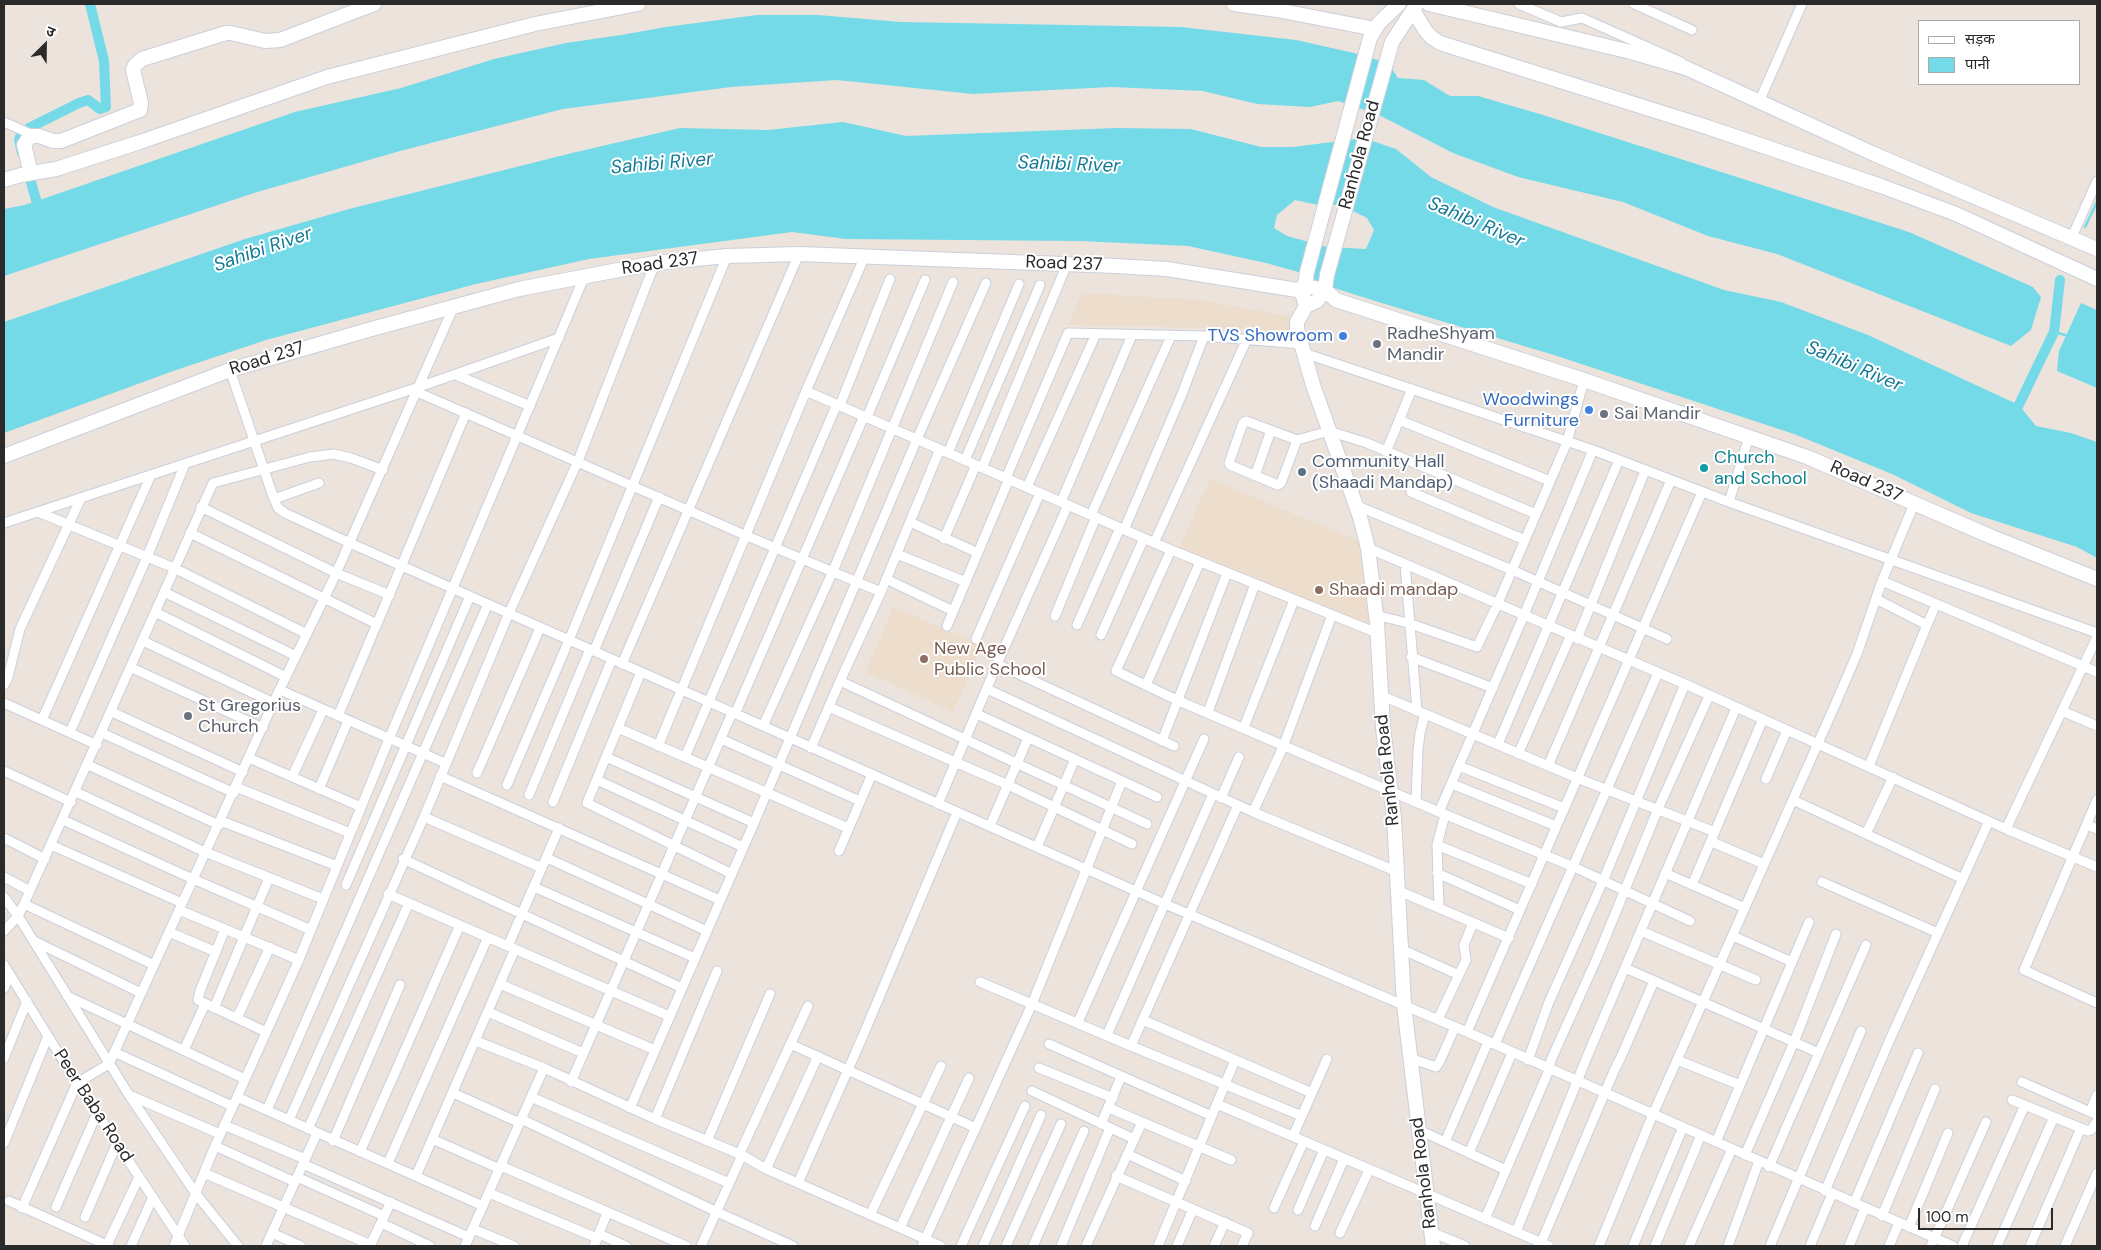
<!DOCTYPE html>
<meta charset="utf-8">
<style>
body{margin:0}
#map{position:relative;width:2101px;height:1250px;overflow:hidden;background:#ebe3dc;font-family:"DM Sans","Noto Sans Devanagari",sans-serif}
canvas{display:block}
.frame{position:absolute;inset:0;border:5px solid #2a2a2a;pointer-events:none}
.legend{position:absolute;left:1918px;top:20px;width:162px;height:65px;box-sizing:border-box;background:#fff;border:1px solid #aaa;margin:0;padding:6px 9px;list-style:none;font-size:15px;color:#2a2a2a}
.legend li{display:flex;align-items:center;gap:10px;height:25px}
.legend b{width:25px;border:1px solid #aaa}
.north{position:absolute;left:20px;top:20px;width:50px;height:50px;-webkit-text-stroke:4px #fff;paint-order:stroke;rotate:23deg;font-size:14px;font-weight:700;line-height:20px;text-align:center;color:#2a2a2a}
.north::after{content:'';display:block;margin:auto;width:18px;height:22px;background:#2a2a2a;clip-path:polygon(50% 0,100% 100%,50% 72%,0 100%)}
.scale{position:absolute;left:1918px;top:1208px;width:135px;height:22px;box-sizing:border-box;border:2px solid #2a2a2a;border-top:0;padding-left:6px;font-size:15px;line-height:18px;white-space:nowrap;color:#2a2a2a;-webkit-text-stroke:4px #fff;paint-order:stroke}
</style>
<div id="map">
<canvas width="2101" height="1250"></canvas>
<div class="frame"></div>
<ul class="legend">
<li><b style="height:6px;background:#fff"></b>सड़क</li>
<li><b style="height:14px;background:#75dae8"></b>पानी</li>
</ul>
<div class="north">उ</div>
<div class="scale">100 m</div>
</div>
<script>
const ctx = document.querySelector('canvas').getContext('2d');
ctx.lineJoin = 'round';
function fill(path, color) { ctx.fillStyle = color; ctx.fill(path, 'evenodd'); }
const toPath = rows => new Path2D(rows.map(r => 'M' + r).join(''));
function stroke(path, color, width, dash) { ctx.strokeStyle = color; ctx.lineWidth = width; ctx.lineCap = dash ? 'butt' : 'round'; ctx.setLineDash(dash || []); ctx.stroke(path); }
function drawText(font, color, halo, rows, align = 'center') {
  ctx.font = font + ' "DM Sans",sans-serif'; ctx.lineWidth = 4; ctx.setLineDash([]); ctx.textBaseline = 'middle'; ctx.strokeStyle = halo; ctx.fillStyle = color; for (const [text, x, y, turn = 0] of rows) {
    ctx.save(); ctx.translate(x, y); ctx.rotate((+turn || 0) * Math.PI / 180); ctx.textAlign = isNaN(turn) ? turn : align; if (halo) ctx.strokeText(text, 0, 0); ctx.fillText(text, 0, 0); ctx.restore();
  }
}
const education = toPath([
 [1082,293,1201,300,1292,317,1289,341,1257,329,1068,325],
 [1210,479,1359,541,1369,629,1178,550],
 [893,607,983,645,953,712,866,672]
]);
const water = toPath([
 [757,15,818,15,901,22,1181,27,1296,40,1354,53,1388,63,1398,78,1424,80,1450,96,1478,96,1540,114,1909,232,2033,287,2041,297,2031,330,2011,346,1777,254,1708,236,1623,202,1518,177,1453,153,1377,114,1338,101,1310,107,1257,104,1203,91,1111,87,973,94,837,80,731,87,563,109,400,151,254,193,4,276,4,209,25,205,295,112,401,88,494,59,566,43,621,35,666,27],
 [843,122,906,136,1117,128,1191,129,1261,147,1293,147,1364,138,1396,149,1431,177,1493,207,1724,290,1781,302,1868,335,2019,405,2036,426,2071,433,2097,442,2097,558,2077,547,1971,513,1892,474,1794,434,1557,356,1375,301,1328,286,1302,273,1266,263,1188,246,1080,241,846,239,792,232,589,259,476,284,266,340,176,370,4,433,4,322,245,239,349,209,572,153,680,128,768,130],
 [1295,200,1318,205,1341,205,1367,218,1374,230,1366,249,1327,247,1287,236,1274,228,1277,215],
 [2081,303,2097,310,2097,388,2057,371,2059,351]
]);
const stream = toPath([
 [2085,227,2097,202],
 [2054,332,2069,336]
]);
const canal = toPath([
 [22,153,19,140,21,134,29,128,79,103,88,100,100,109,106,107,104,61,90,4],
 [27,169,40,213],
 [2013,417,2054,332,2060,280]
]);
const street = toPath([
 [1519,4,1561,22,1582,18,1681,62],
 [1634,4,1692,30],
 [1759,102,1802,4],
 [4,122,33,135],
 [2071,239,2097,181],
 [865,256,806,391,1164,547,1377,633],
 [1304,353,1593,450,1729,502,2097,633],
 [230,370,274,499,278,508,285,513,350,543,1165,904,1467,1032,1953,1246],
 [456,375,530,406],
 [417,392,747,536,881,592],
 [840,405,890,279],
 [867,417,925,280],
 [1399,420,1550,481],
 [1297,440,1281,483,1278,485,1230,465,1229,463,1243,423,1246,421,1297,440,1329,431,1367,443,1536,514],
 [1386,452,1412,389],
 [948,453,1019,284],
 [965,460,1040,285],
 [982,468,1067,264],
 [1255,476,1271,430],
 [1006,478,1068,333,1204,336,1302,344],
 [1027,487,1096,334],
 [1411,492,1525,540],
 [274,499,319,483],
 [1061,502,1132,335],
 [1729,502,1749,437],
 [1355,505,1512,570,1667,639],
 [201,507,336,573,390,595],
 [38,512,174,568,307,634],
 [1091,515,1171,336],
 [910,522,978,553],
 [4,523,419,387,559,338],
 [1124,530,1182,394,1204,336],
 [190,533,377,624],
 [944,539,976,465],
 [1154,543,1247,339],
 [1368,548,1685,684,2006,829,2097,867],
 [1171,550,1116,671,1179,701,1439,812,1574,867,1690,921],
 [897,554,966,582],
 [1405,564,1417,711],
 [886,579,953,611],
 [1882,581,2097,672],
 [164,592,296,656],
 [155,612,286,677],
 [1375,615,1408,623,1477,647,1498,603,1567,442,1584,380],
 [1055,616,1096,517],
 [1077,625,1120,528],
 [1927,625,1936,604],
 [947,626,1009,479],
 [1101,635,1144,538],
 [976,639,1040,493],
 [1577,639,1645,471],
 [143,641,274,703],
 [594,651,659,497],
 [1411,657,1493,688],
 [622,664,799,254],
 [997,664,1174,746],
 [132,668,263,728],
 [641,672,587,803,732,874],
 [840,681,1147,824],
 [4,685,8,677,20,629,81,498],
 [1146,685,1200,562],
 [987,689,1253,812,1398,872],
 [280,690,445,763],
 [1380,695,1577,778,1715,832],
 [4,703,97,745],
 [829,707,1008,785,1132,844],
 [2062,711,2097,726],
 [112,712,243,772],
 [1208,712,1255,584],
 [735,714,864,416],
 [977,714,1157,797],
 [338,716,466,413],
 [42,720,151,475],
 [763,726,833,571,953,282],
 [1244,727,1294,600],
 [618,728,848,828],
 [70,732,147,557,185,464],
 [102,733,234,793],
 [721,739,860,801],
 [1162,741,1227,573],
 [1498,744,1619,460],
 [658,746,806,391],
 [811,748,840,681,881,592,940,449],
 [1518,754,1571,635],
 [606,757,754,823],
 [685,757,837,404],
 [249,758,361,807],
 [88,765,219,825],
 [1459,766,1564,808],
 [1548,766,1671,480],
 [1869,766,1927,625,1876,599],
 [4,771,71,802],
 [477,773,540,628],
 [440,776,720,900],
 [292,777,323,710],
 [1766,779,1787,730],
 [597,780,743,847],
 [1452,784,1556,826],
 [507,785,569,640,727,256],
 [236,787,350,833],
 [319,789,348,721],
 [76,792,205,852,323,899],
 [529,795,590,649],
 [1221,798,1239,757],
 [1793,800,1963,879],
 [2097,800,2024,970,2097,1003],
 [553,802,612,659],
 [1416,802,1418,750,1420,733,1425,714],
 [938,804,997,664,1068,505],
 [1253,812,1283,747,1332,615],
 [1439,812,1524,615,1593,450],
 [424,817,542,868],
 [63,820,193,879,311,930],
 [221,821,337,866],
 [2087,825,2097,829],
 [990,826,1028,738],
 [2006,829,2097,637],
 [1866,834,1893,777],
 [4,838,45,859],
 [1712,842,1764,864],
 [51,845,182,903],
 [1437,845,1532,884],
 [1037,847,1075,759],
 [839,851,872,774],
 [547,858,707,931],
 [403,859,682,988],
 [1437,873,1520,910],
 [1665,873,1745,908],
 [4,877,30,891],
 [1822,882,1938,933],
 [346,885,470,596],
 [1692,885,1763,719],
 [534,887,695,958],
 [1399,891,1509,938],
 [388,894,669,1016],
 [4,897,18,916,129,1095,196,1194,238,1246],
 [24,904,154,965],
 [1439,907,1437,845,1445,815],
 [179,910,299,960],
 [225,929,200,991,198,1000,266,1032],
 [4,931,18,916,24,904,213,483,310,457,334,454,351,458,383,470],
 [1641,931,1756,980],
 [169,932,216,952],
 [1733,936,1792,962],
 [34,941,141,993],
 [508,946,559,828],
 [1401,949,1459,975],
 [4,965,77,1083,185,1246],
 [1625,968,1819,1053],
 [980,982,1131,1046,1302,1116],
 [500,984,655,1050],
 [4,988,10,975],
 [67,996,245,1079],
 [214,1008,269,878],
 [488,1012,583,1053],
 [237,1018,270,947],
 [1438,1019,1466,960,1464,945,1473,923],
 [1143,1020,1312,1093],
 [1078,1022,1204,739],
 [1467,1032,1702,492],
 [1107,1035,1213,794],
 [476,1041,544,1068,655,1119,742,1155,766,1169,941,1246],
 [790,1044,976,1128],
 [1049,1044,1212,1116],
 [1495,1044,1658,673],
 [1131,1046,1238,805],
 [184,1050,205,1004],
 [114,1052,232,1106],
 [4,1058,27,1001],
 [1410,1058,1436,1067,1440,1061,1455,1027],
 [1528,1060,1549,1002,1603,881,1685,684],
 [1677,1060,1740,1085],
 [1039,1068,1113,1098],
 [571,1082,732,713],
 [2022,1082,2097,1115],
 [1032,1091,1134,1139],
 [453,1093,520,1123],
 [129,1095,220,1134],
 [237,1097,483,1206],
 [531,1097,729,1183],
 [2012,1100,2088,1131,2091,1130,2097,1121],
 [1217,1104,1549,1246],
 [630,1108,754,823,917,439,986,283],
 [1109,1108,1231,1160],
 [267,1110,488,604],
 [2090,1112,2097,1095],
 [521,1119,717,1212,793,1246],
 [655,1119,717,971],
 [289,1120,424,817,509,613,578,461,655,263],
 [1101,1124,1121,1077],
 [224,1125,305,1159],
 [308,1129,409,903],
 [1419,1130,1506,1170],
 [1293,1136,1327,1059],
 [432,1139,500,1169],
 [333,1141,400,985],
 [707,1141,770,994],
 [1445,1142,1488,1042],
 [1716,1142,1809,922],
 [4,1143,48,1036],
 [215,1146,295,1182],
 [360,1152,460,925],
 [1469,1153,1512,1053],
 [1127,1154,1186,1181],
 [739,1155,808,1006],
 [1745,1155,1794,1042,1836,934],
 [388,1163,488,937],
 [303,1164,469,1237],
 [501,1166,686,1246],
 [1769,1167,1866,945],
 [766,1169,818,1056],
 [204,1173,371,1245],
 [416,1176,515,949],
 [1116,1176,1248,1233,1242,1246],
 [297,1177,384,1216],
 [798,1183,862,1038,957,812],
 [1825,1191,1891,1037,1989,821],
 [489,1193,597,1238],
 [9,1201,109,1246],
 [1854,1203,1918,1053],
 [56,1207,97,1113],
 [22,1208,77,1083,109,1064,276,697,334,578,454,306],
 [1274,1208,1304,1141],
 [1298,1210,1324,1150],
 [870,1215,941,1066],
 [1882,1216,1935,1089],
 [85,1217,117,1143],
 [1485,1219,1549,1070,1551,1060,1597,958,1658,809,1709,696],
 [381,1223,430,1246],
 [1315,1226,1344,1159],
 [1909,1227,1948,1133],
 [900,1228,969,1078],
 [473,1229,514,1246],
 [1431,1232,1465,1246],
 [1516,1232,1589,1052,1736,708],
 [272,1233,301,1246],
 [1340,1233,1369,1170],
 [599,1234,626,1246],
 [1541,1243,1614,1071,1621,1057,1654,981],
 [107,1245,139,1177],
 [131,1246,153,1197],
 [174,1246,215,1146,297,964,389,739,585,275],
 [266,1246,317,1133],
 [370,1246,391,1202],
 [465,1246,544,1068],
 [594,1246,607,1213],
 [701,1246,742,1155],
 [922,1246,1032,1004,1122,781],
 [961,1246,1025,1106],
 [983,1246,1041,1115],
 [1006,1246,1061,1124],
 [1033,1246,1084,1131],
 [1061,1246,1110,1128],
 [1086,1246,1142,1122],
 [1158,1246,1235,1060],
 [1177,1246,1193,1209],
 [1214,1246,1225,1222],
 [1599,1246,1653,1114,1835,705,1857,654,1882,581,1914,504],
 [1633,1246,1683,1127],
 [1655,1246,1701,1135],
 [1689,1246,1732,1149],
 [1728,1246,1759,1161],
 [1770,1246,1861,1031],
 [1810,1246,1832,1194],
 [1849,1246,1865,1208],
 [1889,1246,1899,1223],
 [1931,1246,1986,1122],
 [1962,1246,2025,1105],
 [1997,1246,2054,1117],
 [2030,1246,2081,1128],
 [2065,1246,2097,1173]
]);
const secondary = toPath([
 [1234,4,1277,10,1375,29],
 [1399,4,1379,23,1370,38,1307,272,1303,296,1306,306,1317,301,1325,290,1327,275,1392,42,1417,4],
 [1429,4,1631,52,1686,68,1874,154,2097,249],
 [1413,10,1425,30,1431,37,1440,43,1707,127,1881,186,1956,214,2097,279],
 [31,173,24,145,30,136,39,136,53,141,61,141,140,110,141,103,133,70,135,65,142,59,226,33,231,33,265,41,280,40,374,4],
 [4,180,21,175,56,169,140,142,327,77,535,24,638,4],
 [1306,306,1297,322,1297,329,1313,385,1360,517,1368,548,1377,623,1383,728,1394,818,1404,1005,1433,1246],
 [4,456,230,370,368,330,519,289,655,263,727,256,799,254,1116,266,1167,269,1297,290,1305,286,1325,290,1336,300,1584,380,1807,457,1992,537,2097,579]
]);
const markers = [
 [1343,336,5,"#3f7fe0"],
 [1377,344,5,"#6b7280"],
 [1589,410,5,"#3f7fe0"],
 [1604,414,5,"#6b7280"],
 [1704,468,5,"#0f9aa8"],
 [1302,472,5,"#5c6f8a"],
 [1319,590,5,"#8d6e63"],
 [924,659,5,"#8d6e63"],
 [188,716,5,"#6b7280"]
];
const streetNames = [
 ["Ranhola Road",1360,155,-75],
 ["Road 237",660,264,-8],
 ["Road 237",1064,264,2],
 ["Road 237",267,359,-17],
 ["Road 237",1866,482,24],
 ["Ranhola Road",1388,770,-96],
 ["Peer Baba Road",93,1106,57],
 ["Ranhola Road",1424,1173,-97]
];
const worshipNames = [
 ["RadheShyam",1387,334],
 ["Mandir",1387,355],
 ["Sai Mandir",1614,414],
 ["St Gregorius",198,706],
 ["Church",198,727]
];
const shopNames = [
 ["TVS Showroom",1333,336],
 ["Woodwings",1579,400],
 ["Furniture",1579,421]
];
const cultureNames = [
 ["Church",1714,458],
 ["and School",1714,479]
];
const serviceNames = [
 ["Community Hall",1312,462],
 ["(Shaadi Mandap)",1312,483]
];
const educationNames = [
 ["Shaadi mandap",1329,590],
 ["New Age",934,649],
 ["Public School",934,670]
];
const waterNames = [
 ["Sahibi River",662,164,-5],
 ["Sahibi River",1069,165,2],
 ["Sahibi River",1476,223,23],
 ["Sahibi River",263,250,-19],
 ["Sahibi River",1854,367,23]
];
fill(education, '#ecddcd');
fill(water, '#75dae8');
stroke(stream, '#75dae8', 2.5);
stroke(canal, '#75dae8', 10);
stroke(street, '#cbd0db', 11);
stroke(secondary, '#cbd0db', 16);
stroke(street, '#fff', 9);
stroke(secondary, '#fff', 14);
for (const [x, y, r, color] of markers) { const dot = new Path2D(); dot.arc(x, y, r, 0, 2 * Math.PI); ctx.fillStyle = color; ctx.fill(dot); stroke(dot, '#fff', 2); }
drawText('18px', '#2a2a2a', '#fff', streetNames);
drawText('18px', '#5b616d', '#fff', worshipNames, 'left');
drawText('18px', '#366cbe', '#fff', shopNames, 'right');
drawText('18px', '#0d838f', '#fff', cultureNames, 'left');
drawText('18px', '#4e5e75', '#fff', serviceNames, 'left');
drawText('18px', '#785e54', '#fff', educationNames, 'left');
drawText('italic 19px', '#147a93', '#fff', waterNames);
</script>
